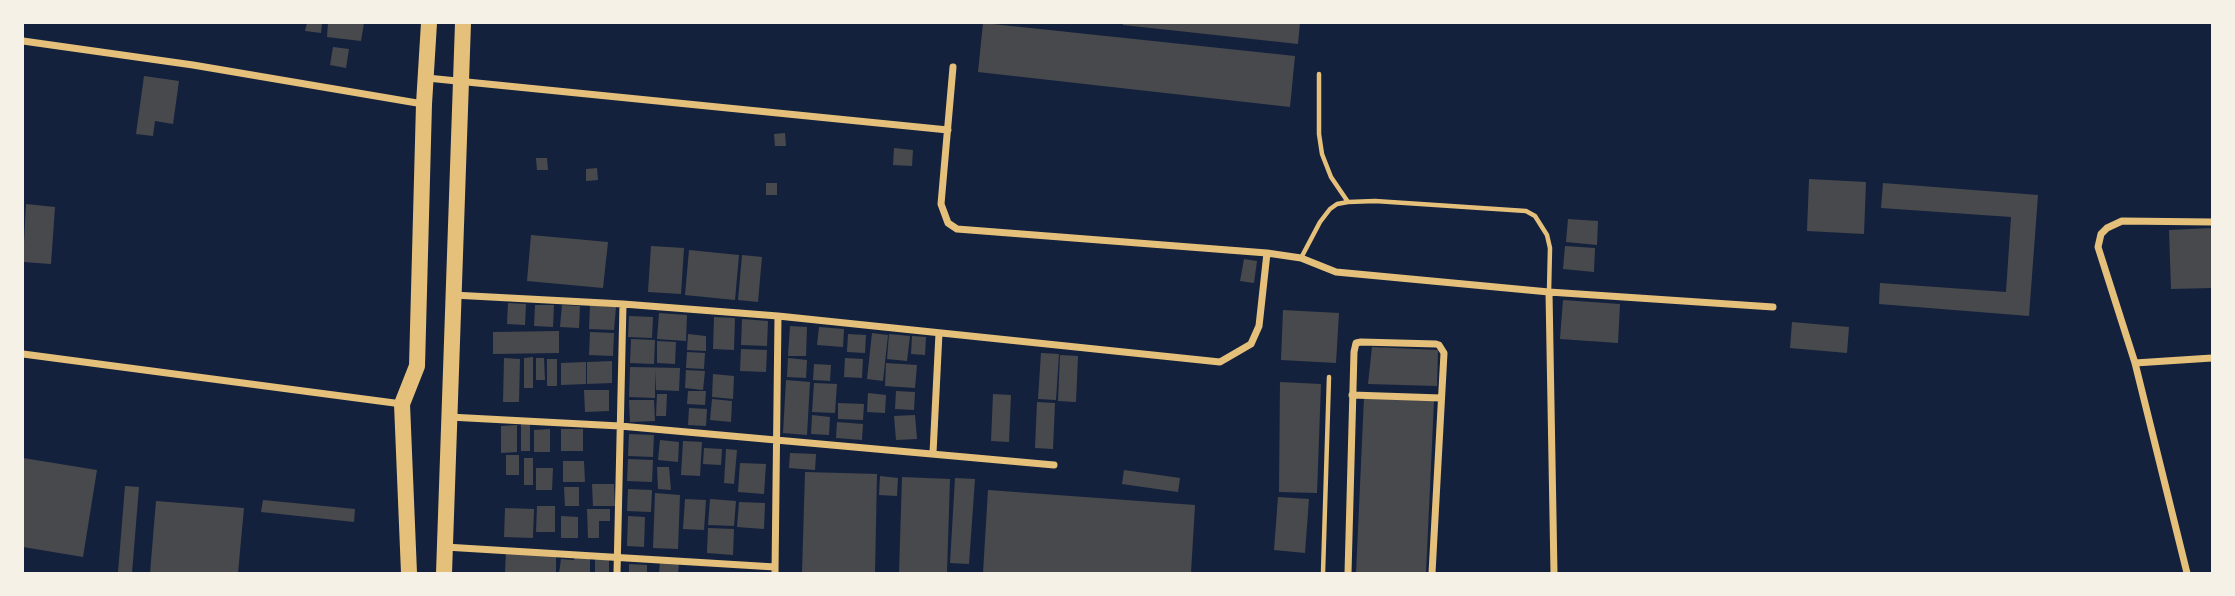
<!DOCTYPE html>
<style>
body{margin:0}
#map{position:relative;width:2235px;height:596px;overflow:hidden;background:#14213d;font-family:"Source Serif 4",serif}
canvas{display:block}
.frame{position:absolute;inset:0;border:24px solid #f6f1e7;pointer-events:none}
</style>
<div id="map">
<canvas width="2235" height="596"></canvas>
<div class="frame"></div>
</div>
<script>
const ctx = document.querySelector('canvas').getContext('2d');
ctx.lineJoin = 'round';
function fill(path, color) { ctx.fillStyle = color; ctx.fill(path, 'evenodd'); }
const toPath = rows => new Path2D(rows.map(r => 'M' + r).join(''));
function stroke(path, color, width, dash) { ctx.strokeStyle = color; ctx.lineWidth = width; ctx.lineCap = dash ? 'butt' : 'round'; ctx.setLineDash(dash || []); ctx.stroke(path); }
const building = toPath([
 [307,23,322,23,321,33,305,31],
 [328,23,364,23,361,41,327,37],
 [983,23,1295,56,1290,107,978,72],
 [1123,23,1300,23,1298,44,1123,25],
 [333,47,349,49,346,68,330,65],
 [144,76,179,81,173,124,155,121,153,136,136,134],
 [785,133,786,146,775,146,774,134],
 [894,148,913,150,912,166,893,165],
 [536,158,547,158,548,170,537,170],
 [597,168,598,180,586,181,586,169],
 [1809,179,1866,182,1864,234,1807,231],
 [766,183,777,183,777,195,766,195],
 [1883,183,2038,195,2029,316,1879,304,1880,283,2006,292,2011,217,1881,208],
 [26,204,55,207,51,264,23,262],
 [1568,219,1598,221,1597,245,1566,242],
 [2211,228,2212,288,2171,289,2169,230],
 [531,235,608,242,603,288,527,281],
 [651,246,684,248,681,294,648,292],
 [1565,246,1595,248,1594,272,1563,269],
 [689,250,739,255,735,300,685,295],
 [742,255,762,257,758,302,738,300],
 [1244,259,1257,261,1254,283,1240,281],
 [1563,300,1620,304,1618,343,1560,339],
 [508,303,526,304,525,325,507,324],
 [535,305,554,305,553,327,534,326],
 [562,305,580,306,579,328,560,327],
 [590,305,616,307,614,330,589,329],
 [1283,310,1339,313,1336,363,1281,360],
 [659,313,687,315,686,341,657,339],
 [629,316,653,317,652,338,628,337],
 [714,317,735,318,734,350,713,349],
 [742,319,768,321,767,346,741,345],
 [1792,322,1849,327,1847,353,1790,348],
 [790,326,807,327,806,356,788,356],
 [819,327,844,329,843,347,817,345],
 [559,331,559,353,493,354,493,332],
 [590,332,614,333,613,356,589,355],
 [872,333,888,335,883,381,867,379],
 [688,334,706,336,706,351,687,350],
 [848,334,866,335,865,353,847,352],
 [889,334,910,336,907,361,887,359],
 [912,336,926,337,925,355,911,354],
 [631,339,655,340,654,364,630,363],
 [657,341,676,342,675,364,657,363],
 [1372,347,1438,350,1437,386,1368,384],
 [741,349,767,350,766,372,740,371],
 [687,352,705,353,704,369,686,368],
 [1041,353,1059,354,1056,400,1038,399],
 [1060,355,1078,356,1076,402,1058,401],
 [533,357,533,388,524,388,524,358],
 [504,358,520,359,519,402,503,402],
 [536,358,544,358,545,380,536,380],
 [788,358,807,360,806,378,787,377],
 [845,358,863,359,862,378,844,377],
 [547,359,557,359,557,386,547,386],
 [612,361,612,383,587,384,587,362],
 [586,362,586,384,561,385,561,363],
 [886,363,917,365,915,388,885,386],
 [814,364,831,365,830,381,813,380],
 [630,367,680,368,679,391,656,390,655,370,655,398,629,397],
 [686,370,705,371,703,390,685,388],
 [713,374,734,376,733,399,712,397],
 [786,380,810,382,807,435,783,433],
 [1280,382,1321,384,1317,493,1279,492],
 [814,383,837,384,835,413,812,412],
 [584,390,609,390,609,411,585,412],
 [688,391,706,391,705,405,687,404],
 [896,391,915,392,914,410,895,409],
 [868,393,886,395,885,413,867,412],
 [657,394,667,394,666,416,656,416],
 [993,394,1011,395,1009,442,991,441],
 [1364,398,1434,401,1426,573,1356,573],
 [712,399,732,401,731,422,710,420],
 [629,400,654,400,655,421,630,422],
 [1037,402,1055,403,1053,449,1035,448],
 [838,403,864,404,863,420,838,419],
 [689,408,707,409,706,426,688,425],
 [812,415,830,417,829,435,811,434],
 [915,415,917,439,896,440,894,416],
 [837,422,863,424,862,440,836,438],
 [521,424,530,424,530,451,521,451],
 [517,425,517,452,501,453,501,426],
 [550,429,550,452,534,452,534,430],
 [561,429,583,429,583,451,561,451],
 [629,434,654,435,653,457,628,456],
 [660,440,679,442,678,462,658,460],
 [683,441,702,442,700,476,681,475],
 [704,448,722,449,721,465,703,464],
 [726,449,737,450,734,484,724,483],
 [790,453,816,454,815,470,789,468],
 [506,455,519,455,519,475,506,475],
 [23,458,97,470,83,557,23,547],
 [524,458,533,458,533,485,524,485],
 [628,459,653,460,652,482,627,481],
 [563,461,584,461,585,482,563,482],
 [740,463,766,464,764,494,738,492],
 [657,467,669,467,671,490,658,489],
 [536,468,553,468,552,490,536,490],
 [1124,470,1180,478,1178,492,1122,484],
 [805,472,877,474,875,573,802,573],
 [880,476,898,478,897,496,879,495],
 [902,477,950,479,947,573,899,573],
 [955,478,975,479,969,564,950,563],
 [592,484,614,484,615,506,593,506],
 [125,486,139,487,132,573,118,572],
 [564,487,579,487,579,506,565,506],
 [628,489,652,490,651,512,627,511],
 [988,490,1195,505,1191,573,983,573],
 [655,493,680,495,678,549,653,548],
 [1278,497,1309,499,1305,553,1274,550],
 [685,499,706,500,704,530,683,529],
 [710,499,736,501,734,526,708,525],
 [263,500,355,509,354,522,261,512],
 [156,501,244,508,238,573,150,573],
 [739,502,765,503,764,529,737,527],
 [537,506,555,506,555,532,536,532],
 [505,508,534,509,533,538,504,537],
 [587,509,610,509,610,521,599,521,599,538,588,538],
 [561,516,578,517,578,538,561,538],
 [628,516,645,517,644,547,627,546],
 [708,528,734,529,733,555,707,553],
 [506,551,556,554,556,573,505,573],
 [574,557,590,558,590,573,559,573,561,559,574,560],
 [595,559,609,559,609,573,595,573],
 [660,562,679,563,678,573,659,573],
 [629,564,647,565,647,573,629,573]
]);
const service = toPath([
 [1319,74,1319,134,1322,154,1331,177,1348,202],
 [1301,258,1320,222,1330,209,1337,204,1348,202,1375,201,1526,211,1535,216,1547,235,1550,248,1549,292],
 [1323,573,1329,377]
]);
const minor = toPath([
 [23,41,193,65,423,104],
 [953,67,941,204,948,223,957,229,1267,253,1301,258,1336,272,1549,292,1773,307],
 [427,78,948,130],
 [1549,292,1554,573],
 [453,295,623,304,778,316,1220,362,1251,344,1259,326,1267,253],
 [23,354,402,404],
 [2135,363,2212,358],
 [1352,395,1441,398],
 [449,417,620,426,1054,465],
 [933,453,939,333],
 [445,547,775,567],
 [617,573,623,304],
 [775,573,778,316],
 [1348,573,1354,352,1356,343,1361,342,1436,344,1439,345,1444,353,1432,573],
 [2187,573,2135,363,2098,247,2101,234,2107,228,2122,221,2212,222]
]);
const trunk = toPath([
 [409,573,402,404,417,366,424,104,429,23],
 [444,573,463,23]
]);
fill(building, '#48494c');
stroke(service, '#e5c07b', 4.5);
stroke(minor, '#e5c07b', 7);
stroke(trunk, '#e5c07b', 16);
</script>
